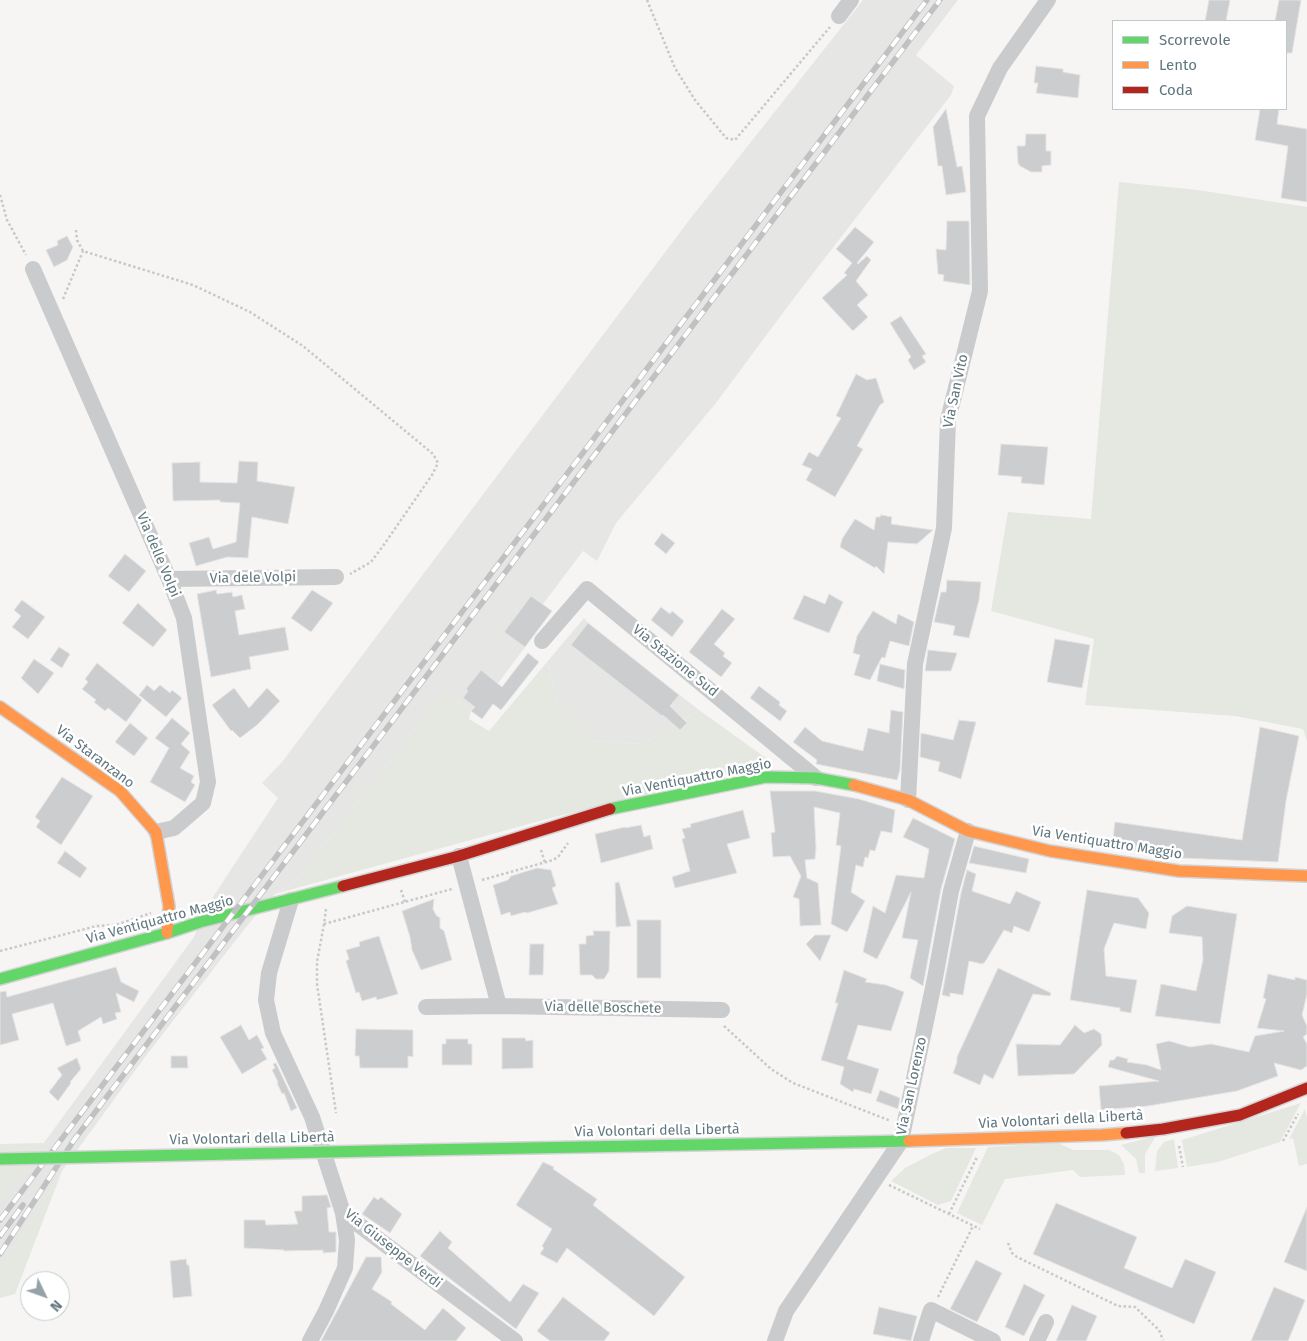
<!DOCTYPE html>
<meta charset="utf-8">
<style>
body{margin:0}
#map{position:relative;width:1307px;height:1341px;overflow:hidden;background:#f6f5f4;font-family:"Fira Sans",sans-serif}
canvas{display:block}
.legend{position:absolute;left:1112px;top:20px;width:175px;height:90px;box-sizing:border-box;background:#fff;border:1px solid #c0c9cc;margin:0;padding:6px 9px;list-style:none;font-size:15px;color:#61777f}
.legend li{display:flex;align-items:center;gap:10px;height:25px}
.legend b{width:25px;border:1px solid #c0c9cc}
.north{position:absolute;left:20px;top:1271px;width:50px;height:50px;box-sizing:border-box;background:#fff;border:1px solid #c0c9cc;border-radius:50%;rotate:132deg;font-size:14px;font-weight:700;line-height:20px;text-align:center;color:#61777f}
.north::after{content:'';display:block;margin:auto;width:18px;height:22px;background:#95a3a8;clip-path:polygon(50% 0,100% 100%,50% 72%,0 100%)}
</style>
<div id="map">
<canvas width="1307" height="1341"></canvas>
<ul class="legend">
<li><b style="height:6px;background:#63d668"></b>Scorrevole</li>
<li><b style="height:6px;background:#ff974d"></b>Lento</li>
<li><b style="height:6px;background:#b3261e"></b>Coda</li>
</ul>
<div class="north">N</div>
</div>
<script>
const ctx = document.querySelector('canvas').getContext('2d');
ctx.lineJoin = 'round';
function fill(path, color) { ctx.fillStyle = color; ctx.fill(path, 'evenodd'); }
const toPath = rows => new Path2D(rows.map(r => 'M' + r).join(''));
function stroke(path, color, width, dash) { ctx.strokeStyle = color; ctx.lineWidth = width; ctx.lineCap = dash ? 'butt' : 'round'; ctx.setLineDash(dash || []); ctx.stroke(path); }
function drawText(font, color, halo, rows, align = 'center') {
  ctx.font = font + ' "Fira Sans",sans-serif'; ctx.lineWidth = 5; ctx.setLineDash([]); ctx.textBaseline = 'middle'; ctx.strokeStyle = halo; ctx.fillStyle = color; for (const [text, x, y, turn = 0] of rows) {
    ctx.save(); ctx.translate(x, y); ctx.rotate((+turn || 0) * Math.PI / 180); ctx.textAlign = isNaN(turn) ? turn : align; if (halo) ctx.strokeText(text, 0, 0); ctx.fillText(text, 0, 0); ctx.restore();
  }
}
const built = toPath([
 [863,0,958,0,916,55,954,86,951,95,794,298,716,403,616,523,597,561,583,551,543,604,552,611,484,702,480,699,471,711,445,691,294,883,275,894,250,922,145,1057,62,1171,0,1271,0,1203,194,937,205,909,278,798,262,783,282,762,690,219],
 [584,618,588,623,699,710,641,744,590,741,558,707,547,662]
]);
const green = toPath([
 [1119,182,1198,190,1307,207,1307,741,1303,729,1235,716,1085,705,1094,639,991,611,1008,512,1091,519],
 [547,662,558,707,590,741,641,744,699,710,773,763,543,820,275,894,294,883,445,691,471,711,469,719,489,731],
 [1301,1103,1280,1142,1218,1162,1187,1167,1182,1140],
 [1305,1109,1307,1118,1307,1164,1299,1166,1293,1138,1289,1139],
 [1156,1136,1145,1154,1145,1173,1139,1173,1136,1159,1121,1145],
 [1174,1139,1178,1168,1155,1171,1157,1151,1164,1142],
 [44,1143,26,1168,0,1203,0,1144],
 [1058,1143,1073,1150,1109,1150,1119,1155,1124,1164,1125,1175,1080,1177,1073,1170,1005,1179,982,1225,957,1213,988,1147],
 [946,1148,976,1148,951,1201,938,1205,891,1181,905,1168,932,1154],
 [62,1171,15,1294,0,1298,0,1271]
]);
const building = toPath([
 [1209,0,1230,0,1226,21,1205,21,1209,0],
 [1279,0,1301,0,1292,53,1286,53,1286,21,1275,21,1279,0],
 [1036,66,1063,69,1063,72,1080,75,1078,98,1036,93,1038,83,1034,83,1036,66],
 [946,109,957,167,962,166,966,192,946,195,942,166,938,166,933,127,946,109],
 [1260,109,1279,109,1277,124,1307,129,1307,202,1281,198,1288,146,1255,140,1260,109],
 [1026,134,1046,134,1046,151,1051,151,1051,165,1042,166,1042,172,1031,172,1020,166,1018,163,1017,146,1025,146,1026,134],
 [947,221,969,221,970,285,943,281,944,275,938,274,936,249,946,250,947,221],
 [855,227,874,242,857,263,858,264,867,256,871,260,856,281,868,295,857,305,868,317,853,331,822,298,847,275,844,273,852,263,836,249,855,227],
 [67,236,73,247,67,260,54,267,46,250,58,245,57,241,67,236],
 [901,316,926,354,922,356,926,362,914,370,908,360,911,357,890,323,901,316],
 [856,374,867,380,876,378,884,402,880,405,857,446,863,449,835,497,806,480,812,469,802,465,809,452,818,457,841,418,836,416,856,374],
 [1001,444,1048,447,1044,485,1021,483,1022,477,998,475,1001,444],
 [239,461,258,462,257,481,295,487,288,524,252,517,248,558,227,557,196,566,189,543,209,537,213,549,236,542,240,503,220,502,220,500,173,501,172,463,200,462,200,482,237,483,239,461],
 [881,515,892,517,891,524,933,530,917,544,888,542,884,574,876,566,875,568,840,547,842,539,855,519,874,530,876,517,880,517,881,515],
 [662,533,675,543,666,554,654,544,662,533],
 [125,554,146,571,129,592,108,576,125,554],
 [947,580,981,582,979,600,969,638,953,635,955,626,934,622,941,592,946,592,947,580],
 [216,590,217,594,232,592,233,597,242,595,245,609,235,611,239,635,285,627,289,650,249,657,251,669,211,677,197,594,216,590],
 [312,590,333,603,311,632,291,618,312,590],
 [829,594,843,602,829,633,793,619,804,595,825,604,829,594],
 [531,596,552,611,525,647,504,632,531,596],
 [22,600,45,617,28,639,12,627,21,616,14,610,22,600],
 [138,603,167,630,153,647,122,623,138,603],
 [661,607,670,614,672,611,684,621,672,637,651,620,661,607],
 [722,609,735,619,714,644,725,653,723,656,732,663,721,677,689,652,722,609],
 [873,611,896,624,898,614,914,622,909,646,890,641,885,658,882,657,870,680,854,675,860,655,853,653,857,636,873,611],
 [588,623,679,695,670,706,687,723,680,730,663,715,662,716,571,645,588,623],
 [1055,639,1090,645,1082,688,1047,682,1055,639],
 [59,647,70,654,62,668,50,660,59,647],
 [928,650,957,653,951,671,925,671,928,650],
 [528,653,539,662,501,710,493,704,482,719,471,711,475,707,463,698,468,691,466,689,481,670,502,687,528,653],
 [34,659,54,673,38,694,21,678,34,659],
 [97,663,142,700,126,722,108,708,105,711,94,702,96,700,82,689,88,682,85,679,97,663],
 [880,664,905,670,904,689,877,681,880,664],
 [147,685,154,691,160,685,170,693,172,690,182,698,166,717,139,695,147,685],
 [759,686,780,702,779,705,787,711,780,721,750,698,759,686],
 [234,688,249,708,267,688,280,701,257,725,240,738,232,730,231,731,212,705,234,688],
 [891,710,903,712,900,770,897,780,816,764,817,760,793,742,805,727,822,741,863,751,868,728,889,733,891,710],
 [172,718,190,733,181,744,190,752,180,768,194,776,191,782,195,785,185,802,150,782,169,748,155,738,172,718],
 [959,720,976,722,961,779,938,771,940,762,920,757,921,733,953,740,959,720],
 [130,723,148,738,134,756,115,742,130,723],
 [1260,727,1299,736,1286,801,1278,862,1180,858,1112,847,1115,822,1242,840,1260,727],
 [62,777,93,796,61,845,36,827,40,821,35,817,62,777],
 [770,791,815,791,859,799,895,810,892,833,881,831,875,851,870,850,868,858,865,857,863,867,856,865,851,892,865,901,847,932,831,924,841,846,836,845,840,813,814,807,816,848,815,859,805,860,807,878,818,883,821,925,800,926,799,899,793,897,801,876,790,856,773,857,771,833,775,832,770,791],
 [743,810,750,838,727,844,737,873,675,888,672,877,690,871,682,839,685,838,682,829,691,827,690,824,743,810],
 [913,818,955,839,941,889,923,986,910,978,918,940,902,938,911,892,877,959,863,952,873,906,885,913,896,875,924,878,929,849,903,837,913,818],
 [641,825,644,837,650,835,653,849,601,863,595,834,625,827,625,828,641,825],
 [974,846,1029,859,1026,873,969,863,974,846],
 [65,851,87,868,80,878,57,863,65,851],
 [537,868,551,870,556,886,552,888,558,904,527,913,525,912,511,916,510,912,501,915,493,885,508,880,511,876,537,868],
 [967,870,976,874,972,891,1010,904,1016,891,1041,902,1029,932,1014,926,1012,933,1004,930,985,962,982,964,969,961,963,995,950,993,950,997,942,995,961,893,967,870],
 [619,882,631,926,616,927,615,883,619,882],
 [1087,890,1138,898,1149,913,1146,929,1114,923,1104,949,1106,976,1137,980,1131,1013,1120,1011,1120,1008,1070,1000,1087,890],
 [434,899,433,909,436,915,440,918,440,928,444,931,452,960,421,970,412,950,410,937,402,911,434,899],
 [1187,906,1237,914,1220,1024,1155,1016,1161,984,1196,991,1203,960,1202,937,1169,933,1172,916,1187,906],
 [637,920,661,920,661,978,637,978,637,920],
 [593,931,610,931,609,971,604,979,596,979,592,975,580,975,579,944,586,944,586,936,594,935,593,931],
 [815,935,831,935,820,961,806,944,815,935],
 [379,936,398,994,377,1000,376,997,362,1001,359,992,356,993,346,961,349,959,346,950,360,946,359,942,379,936],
 [530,944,544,944,543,975,529,975,530,944],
 [116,967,121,982,139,991,134,1002,116,993,121,1012,115,1013,117,1019,103,1024,101,1017,78,1031,81,1041,66,1046,53,1003,12,1014,19,1040,0,1045,0,992,6,991,7,997,116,967],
 [998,968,1051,993,1050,996,1033,994,993,1079,984,1074,980,1085,953,1073,957,1062,957,1057,998,968],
 [844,970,867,979,865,982,886,985,904,992,891,1031,858,1025,847,1059,879,1069,871,1094,854,1089,853,1092,840,1084,844,1067,821,1060,838,1003,835,1003,844,970],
 [1268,974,1295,980,1295,977,1307,980,1307,994,1302,1015,1307,1026,1307,1034,1303,1037,1307,1044,1307,1066,1301,1070,1274,1063,1278,1076,1237,1091,1148,1106,1101,1110,1099,1086,1159,1081,1108,1067,1110,1060,1114,1060,1117,1056,1128,1059,1127,1062,1147,1065,1161,1070,1156,1044,1169,1041,1190,1047,1211,1044,1249,1052,1255,1036,1284,1031,1257,1028,1266,999,1263,998,1268,974],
 [241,1025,249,1040,257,1035,264,1048,261,1049,267,1059,242,1074,220,1037,241,1025],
 [1075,1025,1084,1033,1094,1029,1101,1034,1102,1045,1074,1074,1018,1076,1016,1044,1060,1045,1075,1025],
 [356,1029,413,1030,413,1057,408,1056,408,1068,360,1068,359,1056,355,1056,356,1029],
 [502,1038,525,1038,526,1041,533,1040,533,1068,502,1069,502,1038],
 [446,1039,468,1039,468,1044,472,1044,472,1065,442,1065,442,1044,446,1044,446,1039],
 [171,1056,187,1056,188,1068,171,1068,171,1056],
 [77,1058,81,1069,70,1082,71,1083,58,1101,49,1092,62,1075,57,1068,77,1058],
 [276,1063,297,1108,291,1111,284,1093,282,1094,277,1083,278,1082,272,1070,275,1068,273,1064,276,1063],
 [880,1090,900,1098,898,1109,876,1101,880,1090],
 [543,1162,554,1167,553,1169,597,1199,593,1205,685,1277,654,1316,567,1248,557,1263,540,1254,544,1248,542,1246,552,1229,516,1205,543,1162],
 [327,1195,331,1207,327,1208,329,1232,336,1232,336,1252,323,1253,323,1250,284,1251,284,1250,244,1248,244,1220,265,1220,266,1225,298,1224,294,1211,302,1211,302,1196,327,1195],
 [374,1197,378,1200,381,1197,402,1214,390,1233,362,1214,374,1197],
 [1056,1203,1137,1237,1124,1268,1172,1288,1185,1259,1216,1272,1194,1324,1033,1254,1056,1203],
 [1307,1207,1307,1271,1284,1262,1307,1207],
 [440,1231,452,1242,448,1248,510,1302,523,1284,539,1293,516,1329,420,1256,440,1231],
 [366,1257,381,1257,382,1272,372,1289,392,1302,391,1304,425,1330,443,1308,466,1328,456,1341,321,1341,366,1257],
 [186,1259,187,1265,189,1265,192,1296,173,1298,170,1261,186,1259],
 [976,1260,1002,1273,977,1322,950,1309,976,1260],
 [1024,1284,1045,1295,1024,1336,1005,1327,1024,1284],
 [1274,1287,1305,1300,1288,1341,1251,1341,1274,1287],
 [563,1297,610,1333,604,1341,550,1341,537,1331,563,1297],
 [1072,1305,1097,1316,1086,1341,1056,1341,1072,1305],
 [879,1307,917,1316,911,1341,873,1334,879,1307]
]);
const path = toPath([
 [647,0,675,68,695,100,726,138,735,140,830,27],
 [0,195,7,220,26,255],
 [76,230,77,240,83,251,193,285,250,312,303,346,433,454,438,463,432,475,383,546,371,562,350,574],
 [63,299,83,251],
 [541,850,545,863],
 [482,880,553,860,558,857,568,843],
 [401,890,405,902],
 [326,909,324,924,452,889],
 [324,924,317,962,317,984,336,1113],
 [0,951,97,926,116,925,151,913],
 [724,1026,771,1069,793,1083,891,1121],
 [1283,1141,1298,1114],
 [1179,1146,1183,1167],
 [889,1185,980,1229],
 [949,1214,977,1157],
 [1008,1243,1012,1253,1017,1257,1118,1306,1135,1307,1159,1330,1163,1340],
 [938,1297,973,1226]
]);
const street = toPath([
 [839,16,851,0],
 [33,269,169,579,184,618,208,782,203,803,174,828,156,832],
 [169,579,336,577],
 [542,641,587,589,816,778],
 [908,800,915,664,944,528,948,420,980,291,977,116,1000,68,1048,0],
 [459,856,499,1006],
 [291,900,269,973,266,1000,273,1033,312,1117,343,1213,515,1341],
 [426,1007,499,1006,722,1010],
 [310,1341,326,1311,345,1268,347,1240,343,1213],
 [775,1341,786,1311,901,1141,935,978,951,891,968,831],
 [921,1341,931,1310,993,1341],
 [1037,1341,1046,1322]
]);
const fast = toPath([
 [610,809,766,777,816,778,854,785],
 [0,979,167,933,200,922,343,886],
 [420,1150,909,1141]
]);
const slow = toPath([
 [0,707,120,791,156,832,169,906,167,933],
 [854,785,908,800,968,831,1050,851,1179,871,1307,876],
 [909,1141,1102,1135,1126,1133]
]);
const jam = toPath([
 [343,886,459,856,610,809],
 [1126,1133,1163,1129,1240,1115,1307,1088]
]);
const rail = toPath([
 [0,1220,927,0],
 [0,1236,23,1205],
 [0,1254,74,1140,940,0]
]);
const fastBridge = toPath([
 [0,1159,420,1150]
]);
const streetNames = [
 ["Via San Vito",956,391,-78],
 ["Via delle Volpi",158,555,67],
 ["Via dele Volpi",253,578,-1],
 ["Via Stazione Sud",675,661,39],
 ["Via Staranzano",95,757,37],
 ["Via Ventiquattro Maggio",697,778,-11],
 ["Via Ventiquattro Maggio",1107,843,9],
 ["Via Ventiquattro Maggio",160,920,-15],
 ["Via delle Boschete",603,1008,1],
 ["Via San Lorenzo",912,1086,-78],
 ["Via Volontari della Libertà",1061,1120,-3],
 ["Via Volontari della Libertà",657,1131,-1],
 ["Via Volontari della Libertà",252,1139,-1],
 ["Via Giuseppe Verdi",393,1249,38]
];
fill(built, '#e6e7e5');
fill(green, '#e5e7e1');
fill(building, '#cccdce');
stroke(building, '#e5e4e4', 1);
stroke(fast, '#d2d3d4', 14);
stroke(slow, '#d2d3d4', 14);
stroke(jam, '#d2d3d4', 14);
stroke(path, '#c7c8c9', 2.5, [2.5, 2.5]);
stroke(street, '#cacbcc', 16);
stroke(fast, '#63d668', 11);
stroke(slow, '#ff974d', 11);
stroke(jam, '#b3261e', 11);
stroke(rail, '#c0c1c2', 5.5);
stroke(rail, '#fff', 4, [11]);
stroke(fastBridge, '#d3d3d4', 14, []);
stroke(fastBridge, '#63d668', 11);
drawText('14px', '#61777f', '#fff', streetNames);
</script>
